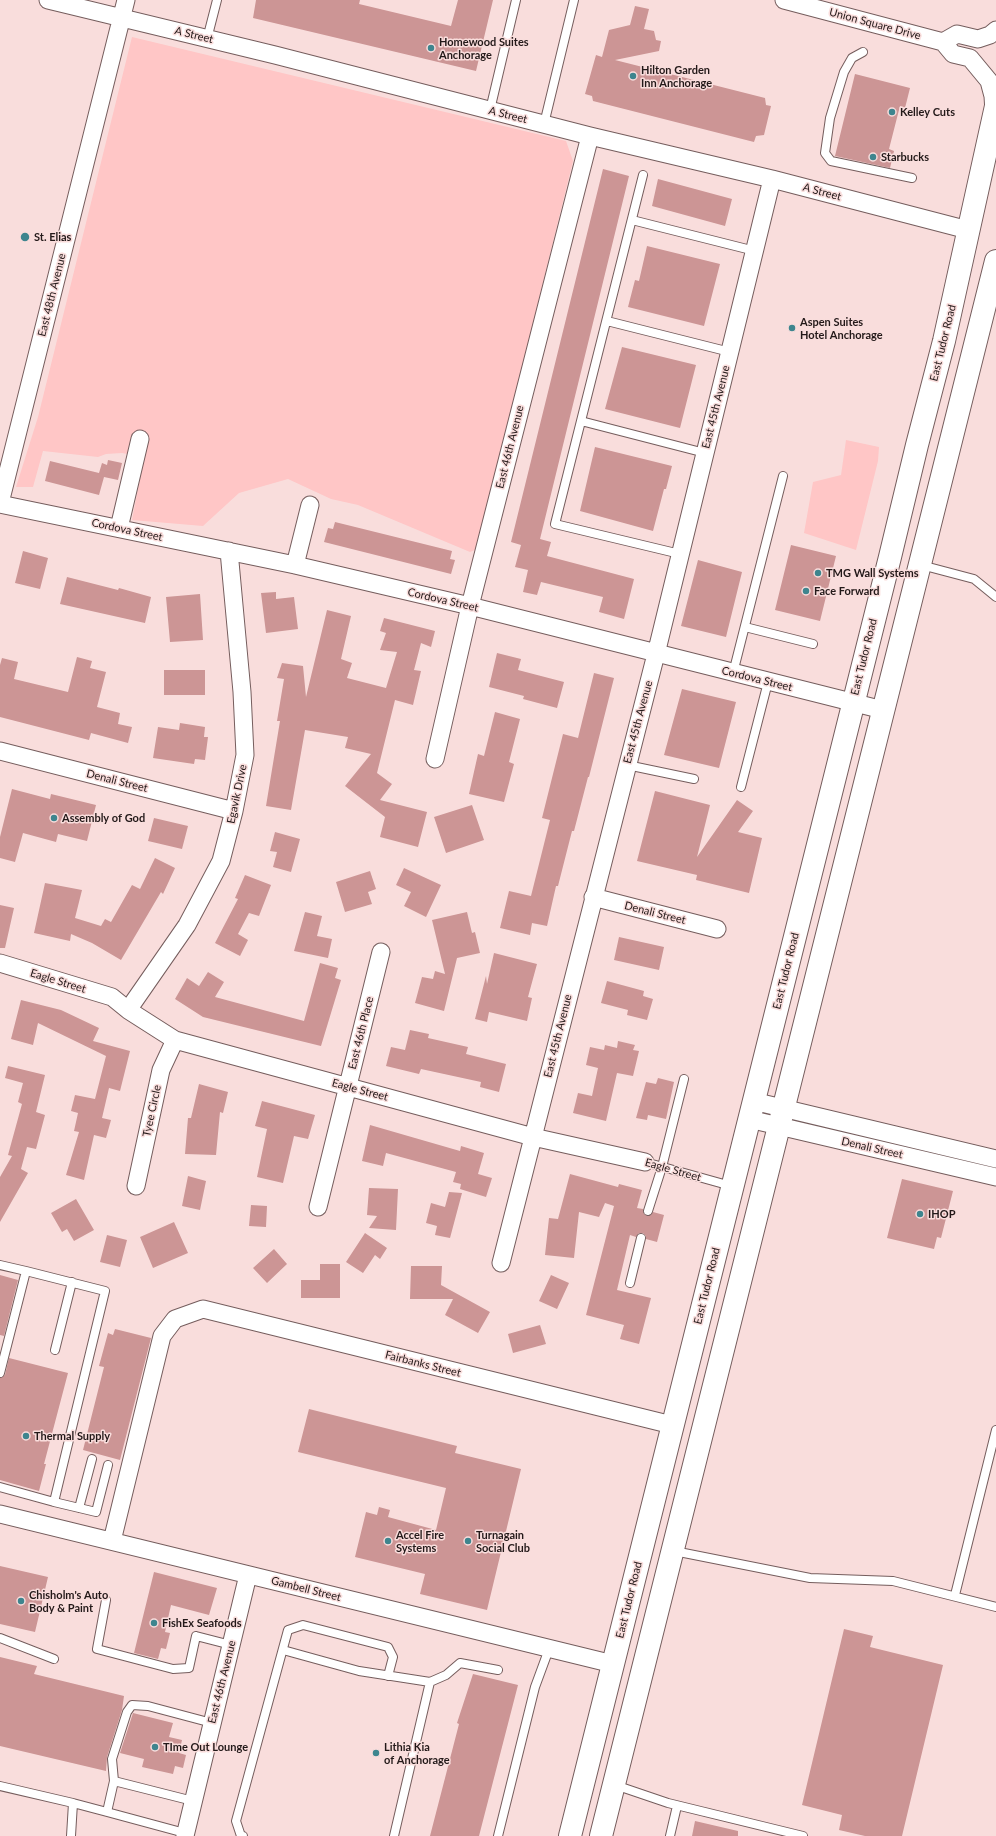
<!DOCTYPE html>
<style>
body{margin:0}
canvas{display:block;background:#f9dddc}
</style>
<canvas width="996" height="1836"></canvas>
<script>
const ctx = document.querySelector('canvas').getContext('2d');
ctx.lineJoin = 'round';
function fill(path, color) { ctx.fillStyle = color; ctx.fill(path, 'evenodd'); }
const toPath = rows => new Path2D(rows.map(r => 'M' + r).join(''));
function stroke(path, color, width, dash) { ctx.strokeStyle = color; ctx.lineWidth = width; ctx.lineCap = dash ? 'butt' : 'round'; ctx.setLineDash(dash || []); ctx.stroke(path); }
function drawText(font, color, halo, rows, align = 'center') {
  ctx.font = font + ' Lato,sans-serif'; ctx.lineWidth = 3; ctx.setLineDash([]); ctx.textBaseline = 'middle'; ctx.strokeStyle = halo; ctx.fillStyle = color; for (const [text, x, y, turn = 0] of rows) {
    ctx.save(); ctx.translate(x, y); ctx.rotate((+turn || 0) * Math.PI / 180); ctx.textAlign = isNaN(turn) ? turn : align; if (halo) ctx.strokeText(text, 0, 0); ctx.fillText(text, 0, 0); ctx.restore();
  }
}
const green = toPath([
 [132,37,566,141,573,161,477,549,470,552,358,505,331,499,288,479,239,493,203,526,132,520,144,457,122,453,106,454,98,457,43,451,33,487,16,487,38,417],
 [846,440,879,447,878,461,856,550,804,533,813,482,841,475]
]);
const building = toPath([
 [256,0,360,0,359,4,451,26,458,0,493,0,476,71,253,18],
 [635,6,649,9,644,29,654,31,656,40,661,41,659,51,615,60,765,98,766,105,771,106,764,135,756,136,754,142,593,101,592,96,585,94,596,55,602,57,609,30,630,25],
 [855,74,910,88,905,108,900,106,889,149,894,151,890,168,835,156],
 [603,169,629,176,540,539,551,542,547,556,634,579,624,619,599,612,603,597,541,582,537,595,523,592,528,570,515,567,521,545,511,542],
 [658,179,732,199,725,226,652,206],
 [647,246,720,264,704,326,628,307,635,280,639,281],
 [622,347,696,365,680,428,605,409],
 [595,447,672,466,666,489,664,489,653,531,580,511],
 [108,460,122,463,118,480,104,477,99,495,45,481,50,461,99,473,102,463,107,465],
 [335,522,452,551,450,559,455,560,451,574,324,542,328,528,333,529],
 [791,545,836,556,820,621,775,610],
 [23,551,48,558,40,589,15,583],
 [698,560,742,572,726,637,681,626],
 [67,577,118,590,119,588,151,597,145,623,60,604],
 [276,592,276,599,294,597,298,629,266,633,261,593],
 [200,594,203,640,170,642,166,597],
 [327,610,351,616,341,659,352,663,347,678,386,688,397,652,380,650,386,633,380,631,384,618,435,631,431,647,421,643,414,670,421,671,413,705,395,700,377,773,392,784,380,800,427,812,418,847,380,837,385,817,345,786,371,754,345,748,348,737,305,730,291,810,266,806,280,721,277,721,284,679,277,678,282,663,303,666,306,697],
 [497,653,521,659,518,670,564,682,557,708,523,699,524,696,489,687],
 [77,657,92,661,90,668,106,672,97,707,120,713,118,724,132,727,128,743,91,733,89,740,0,717,0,665,2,658,18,662,14,679,68,692],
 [164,670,205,670,205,695,164,695],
 [594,673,614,678,589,777,588,777,574,831,572,831,558,886,556,886,547,926,532,923,530,935,500,928,509,891,531,896,550,820,542,818,563,734,578,738],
 [682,689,736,702,719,768,664,755],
 [495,712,520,719,509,762,514,764,504,802,469,794,478,754,484,756],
 [180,723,205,727,204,737,208,737,205,760,195,759,194,764,153,758,158,727,179,730],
 [12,789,50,799,51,794,96,805,87,841,58,834,56,842,23,833,15,862,0,858,0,837],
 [655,791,710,805,697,857,737,800,753,811,738,832,762,838,749,893,696,880,697,875,637,861],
 [472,805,484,840,446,853,434,817],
 [154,818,188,826,182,849,148,841],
 [275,832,300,839,291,872,273,867,277,852,270,851],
 [155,858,175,868,163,894,161,892,121,960,92,943,71,934,70,941,34,933,45,883,82,890,75,918,101,926,105,919,111,922,132,885,140,889],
 [404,868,441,885,426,917,404,906,411,892,396,885],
 [370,871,376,889,368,892,372,904,345,912,336,882],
 [245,875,271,885,259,916,249,913,238,934,248,940,240,956,215,943,238,899,235,898],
 [0,905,14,908,5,948,0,948],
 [305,912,322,916,317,936,332,939,328,958,294,951],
 [467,912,472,933,475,932,480,953,457,958,444,1011,415,1003,422,977,433,979,435,971,445,974,432,920],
 [619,937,664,947,659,970,614,960],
 [494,953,537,964,528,997,532,998,527,1021,489,1012,487,1022,475,1019,486,976,487,984],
 [320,963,338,968,335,978,341,980,321,1046,203,1017,175,999,187,978,199,986,208,972,224,982,215,997,304,1021],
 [607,981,644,991,643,996,653,999,647,1020,627,1015,628,1010,601,1003],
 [21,1000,61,1010,99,1028,93,1041,130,1051,120,1091,109,1088,102,1118,111,1120,106,1138,94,1135,84,1180,66,1175,79,1132,74,1131,78,1113,71,1111,75,1095,95,1099,106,1056,38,1023,33,1045,11,1039],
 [410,1030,429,1034,428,1038,468,1047,466,1054,506,1064,499,1092,480,1087,481,1082,421,1069,419,1074,386,1066,391,1047,405,1050],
 [618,1041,635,1045,633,1050,639,1051,633,1076,617,1073,606,1121,573,1113,578,1093,592,1096,598,1068,586,1065,590,1047,604,1050,605,1045,617,1048],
 [8,1066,45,1075,36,1112,45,1115,36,1149,27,1147,21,1169,28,1173,0,1222,0,1177,12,1156,8,1155,22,1104,18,1102,23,1083,5,1078],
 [658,1078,674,1082,666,1119,648,1115,647,1120,636,1118,646,1082,656,1084],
 [199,1084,228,1092,223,1113,220,1112,216,1155,185,1154,188,1118,191,1118],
 [262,1101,315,1115,308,1139,294,1136,283,1183,257,1177,267,1129,255,1126],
 [370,1125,460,1151,461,1146,484,1153,478,1174,492,1178,486,1197,460,1189,461,1184,453,1182,456,1172,386,1153,383,1166,362,1161],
 [570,1174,618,1187,619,1184,642,1190,637,1208,643,1209,644,1214,647,1216,651,1215,653,1212,664,1215,657,1242,646,1239,646,1236,643,1233,639,1233,636,1237,630,1235,617,1290,651,1298,639,1344,620,1339,624,1325,586,1315,614,1206,605,1203,599,1217,579,1212,574,1258,545,1255,549,1218,558,1219],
 [188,1176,206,1181,200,1210,182,1206],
 [902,1179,953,1191,941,1238,937,1237,934,1249,887,1238],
 [369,1188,398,1189,396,1230,369,1228,377,1216,367,1215],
 [449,1192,462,1193,450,1238,435,1235,437,1226,426,1223,431,1203,445,1207],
 [76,1199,94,1230,74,1241,67,1229,62,1232,51,1213],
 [251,1205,267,1206,266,1227,249,1226],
 [174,1222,188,1253,153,1268,140,1237],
 [365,1233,387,1248,380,1259,375,1255,363,1273,346,1262],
 [107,1235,127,1240,120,1267,100,1262],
 [274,1249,287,1264,267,1283,253,1268],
 [320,1264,340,1264,340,1298,301,1298,301,1280,320,1280],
 [411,1266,442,1266,441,1285,490,1312,478,1333,445,1315,453,1299,410,1299],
 [0,1275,18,1280,4,1336,0,1335],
 [551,1275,569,1283,557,1309,539,1301],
 [540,1325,546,1344,513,1353,508,1334],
 [115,1329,151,1338,120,1460,83,1450,104,1367,99,1366,108,1333,113,1335],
 [9,1358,68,1373,44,1464,46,1464,39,1491,0,1480,0,1378,5,1375],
 [309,1409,457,1446,455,1453,521,1469,487,1610,420,1594,425,1574,355,1557,366,1512,377,1515,379,1507,390,1510,388,1517,436,1530,446,1488,298,1452],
 [0,1566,48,1577,35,1632,0,1624],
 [154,1572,217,1588,209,1615,171,1605,165,1632,170,1633,166,1649,161,1648,158,1659,134,1653],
 [844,1629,873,1636,870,1647,943,1665,902,1836,865,1836,839,1830,842,1815,802,1805],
 [0,1657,37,1666,34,1674,124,1696,122,1710,107,1757,106,1771,0,1746],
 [473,1674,518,1685,479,1836,430,1836,459,1724,457,1723],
 [133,1713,173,1723,169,1737,182,1740,179,1753,186,1755,183,1768,175,1766,173,1774,142,1767,144,1759,120,1753],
 [695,1821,738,1831,738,1836,692,1836]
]);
const service = toPath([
 [207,39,217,0],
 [863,52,852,58,844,72,830,118,825,153,831,161,912,178],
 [490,110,516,0],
 [544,124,574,0],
 [643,175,555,524,680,554],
 [632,220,755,251],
 [607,321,730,352],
 [581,421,705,453],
 [921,565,974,579,996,597],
 [745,627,813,644],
 [733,673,783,476],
 [627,765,694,779],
 [741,787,768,682],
 [645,1162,731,1186],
 [648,1211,662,1167,684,1079],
 [0,1265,26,1271,0,1373],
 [630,1283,641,1238],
 [55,1350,72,1282],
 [0,1487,54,1502,105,1291,26,1271],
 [54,1502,96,1512,108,1465],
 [79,1508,92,1459],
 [674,1551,810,1578,893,1581,996,1607],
 [955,1595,996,1430],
 [106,1600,97,1649,173,1669,189,1668,196,1636,231,1645],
 [0,1638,54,1659],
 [283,1650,359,1671,430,1682],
 [114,1781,112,1759,127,1712,132,1705,148,1706,212,1723],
 [615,1785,668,1803,803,1836],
 [0,1786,73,1803],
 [185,1833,107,1812,114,1781,193,1801],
 [71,1836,73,1803,107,1812],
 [243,1836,241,1836,236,1821,288,1630,303,1625,388,1647,393,1657,388,1676],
 [394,1836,430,1682,446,1675,460,1663,498,1670],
 [498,1836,535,1687,549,1649],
 [670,1836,677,1806]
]);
const minor = toPath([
 [48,0,275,55,590,136,772,179,968,230],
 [784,0,943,42],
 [943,42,953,54,970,58,989,81,993,96,994,113],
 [943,42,957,34,978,39,990,35,996,30],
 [0,503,126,0],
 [0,504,295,565,470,606,883,710],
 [119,528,140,439],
 [295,565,310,505],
 [0,751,234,811],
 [435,759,470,606,590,136],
 [593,897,717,929],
 [0,963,112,997,128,1010,175,1040,533,1137,645,1162],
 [128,1010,187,925,221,861,234,811,245,755,242,692,229,551],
 [753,1101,996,1159],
 [749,1119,996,1177],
 [136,1186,161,1070,175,1040],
 [318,1207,381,952],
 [501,1263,656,654,772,179],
 [0,1514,613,1664],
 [112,1541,162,1336,175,1319,203,1309,672,1425],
 [185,1836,248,1575]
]);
const primary = toPath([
 [570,1836,890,557,917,445,944,341,996,106],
 [601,1836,996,261]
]);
const markers = [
 [431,48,4,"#3e858e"],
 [633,76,4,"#3e858e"],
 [892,112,4,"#3e858e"],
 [873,157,4,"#3e858e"],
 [25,237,5,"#3e858e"],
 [792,328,4,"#3e858e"],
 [818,573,4,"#3e858e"],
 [806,591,4,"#3e858e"],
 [54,818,4,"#3e858e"],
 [920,1214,4,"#3e858e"],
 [26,1436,4,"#3e858e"],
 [388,1541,4,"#3e858e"],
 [468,1541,4,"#3e858e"],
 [21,1601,4,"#3e858e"],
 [154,1623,4,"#3e858e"],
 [155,1747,4,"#3e858e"],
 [376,1753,4,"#3e858e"]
];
const streetNames = [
 ["Union Square Drive",875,24,15],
 ["A Street",194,35,14],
 ["A Street",508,115,14],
 ["A Street",822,192,15],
 ["East 48th Avenue",52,295,-76],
 ["East Tudor Road",943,343,-76],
 ["East 45th Avenue",716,407,-76],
 ["East 46th Avenue",510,447,-76],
 ["Cordova Street",127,530,12],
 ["Cordova Street",443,600,13],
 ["East Tudor Road",864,657,-76],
 ["Cordova Street",757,679,14],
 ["East 45th Avenue",638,722,-75],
 ["Denali Street",117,781,14],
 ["Egavik Drive",237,794,-78],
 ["Denali Street",655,913,14],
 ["East Tudor Road",786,971,-76],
 ["Eagle Street",58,981,17],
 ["East 46th Place",361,1033,-76],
 ["East 45th Avenue",558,1036,-76],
 ["Eagle Street",360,1090,15],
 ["Tyee Circle",152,1111,-78],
 ["Denali Street",872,1148,13],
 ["Eagle Street",673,1170,16],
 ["East Tudor Road",707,1286,-76],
 ["Fairbanks Street",423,1364,14],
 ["Gambell Street",306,1589,14],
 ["East Tudor Road",629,1600,-76],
 ["East 46th Avenue",222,1682,-76]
];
const poiNames = [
 ["Homewood Suites",439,42],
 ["Anchorage",439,55],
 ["Hilton Garden",641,70],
 ["Inn Anchorage",641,83],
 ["Kelley Cuts",900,112],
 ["Starbucks",881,157],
 ["St. Elias",34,237],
 ["Aspen Suites",800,322],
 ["Hotel Anchorage",800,335],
 ["TMG Wall Systems",826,573],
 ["Face Forward",814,591],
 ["Assembly of God",62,818],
 ["IHOP",928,1214],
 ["Thermal Supply",34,1436],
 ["Accel Fire",396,1535],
 ["Systems",396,1548],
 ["Turnagain",476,1535],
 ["Social Club",476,1548],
 ["Chisholm's Auto",29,1595],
 ["Body & Paint",29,1608],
 ["FishEx Seafoods",162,1623],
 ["TIme Out Lounge",163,1747],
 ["Lithia Kia",384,1747],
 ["of Anchorage",384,1760]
];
fill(green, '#ffc6c6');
fill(building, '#cc9595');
stroke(service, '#755d5d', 10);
stroke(minor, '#755d5d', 19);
stroke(primary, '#755d5d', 24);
stroke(service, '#fff', 8);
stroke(minor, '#fff', 17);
stroke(primary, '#fff', 22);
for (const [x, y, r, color] of markers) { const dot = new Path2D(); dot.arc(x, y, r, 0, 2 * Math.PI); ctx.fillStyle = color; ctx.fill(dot); stroke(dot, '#f9dddc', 1.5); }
drawText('11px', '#231919', '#f9dddc', streetNames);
drawText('bold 11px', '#231919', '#f9dddc', poiNames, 'left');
</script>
